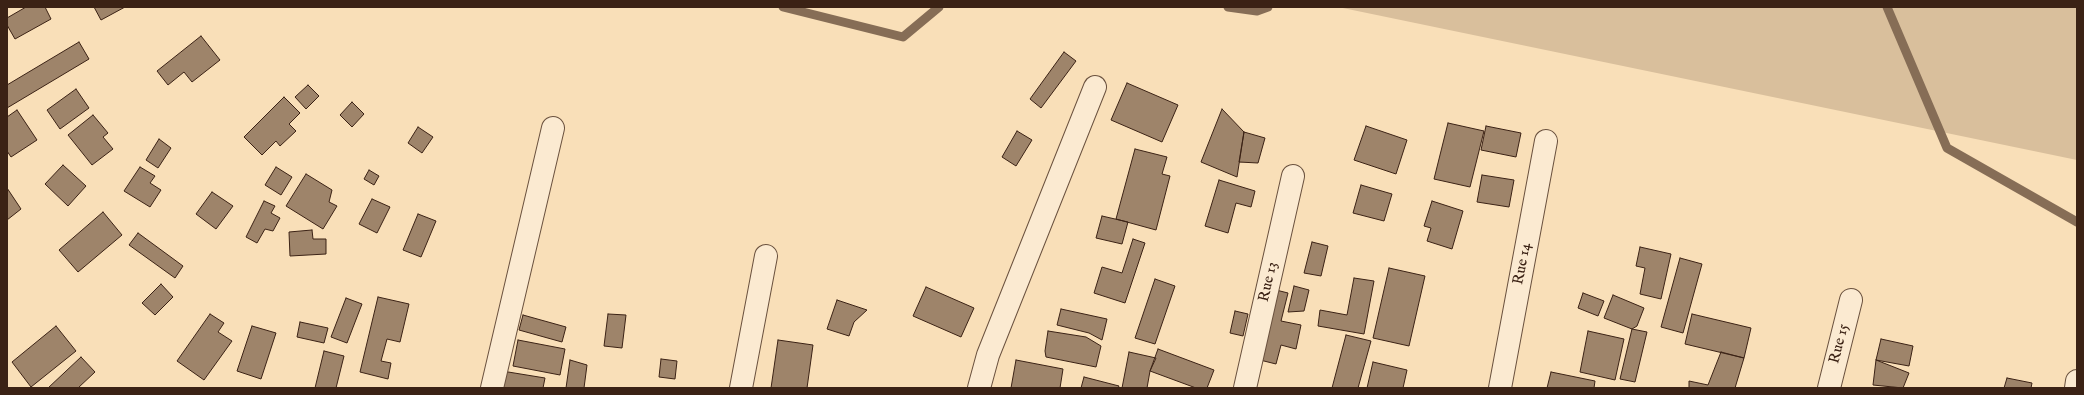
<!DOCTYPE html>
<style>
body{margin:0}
#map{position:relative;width:2084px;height:395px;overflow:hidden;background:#f9dfb8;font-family:"IM FELL English",serif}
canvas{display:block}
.frame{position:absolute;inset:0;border:8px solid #3b2215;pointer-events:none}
</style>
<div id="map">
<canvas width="2084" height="395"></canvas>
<div class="frame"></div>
</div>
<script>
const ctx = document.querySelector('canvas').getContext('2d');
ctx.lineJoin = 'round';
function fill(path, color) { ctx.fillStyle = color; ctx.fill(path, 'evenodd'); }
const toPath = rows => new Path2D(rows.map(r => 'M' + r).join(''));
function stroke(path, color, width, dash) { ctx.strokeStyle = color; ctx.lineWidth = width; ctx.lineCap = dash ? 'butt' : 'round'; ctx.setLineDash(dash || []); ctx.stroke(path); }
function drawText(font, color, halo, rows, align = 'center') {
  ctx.font = font + ' "IM FELL English",serif'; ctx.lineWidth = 3.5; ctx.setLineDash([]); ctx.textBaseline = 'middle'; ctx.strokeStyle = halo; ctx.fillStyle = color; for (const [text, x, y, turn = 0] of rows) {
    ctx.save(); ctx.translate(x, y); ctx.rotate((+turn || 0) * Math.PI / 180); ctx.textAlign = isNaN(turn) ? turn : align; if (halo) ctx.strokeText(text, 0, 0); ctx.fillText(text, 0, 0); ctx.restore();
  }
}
const green = toPath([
 [1338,7,2077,7,2077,160]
]);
const stream = toPath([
 [783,7,903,37,939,7],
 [1228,7,1257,11,1268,7],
 [1887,7,1947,148,2077,222]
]);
const building = toPath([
 [26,7,45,7,51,19,15,39,7,25,7,18,26,7],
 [94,7,125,7,101,20,94,7],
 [201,36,220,60,192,82,184,72,168,85,157,71,201,36],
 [79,42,89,59,7,108,7,85,79,42],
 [1064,52,1076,61,1041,108,1030,99,1064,52],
 [1127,83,1178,105,1162,142,1111,120,1127,83],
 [308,85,319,96,306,109,295,97,308,85],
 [76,89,89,108,60,129,47,110,76,89],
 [284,97,300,113,289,124,296,131,280,146,276,141,262,155,244,137,284,97],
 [352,102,364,114,352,127,340,115,352,102],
 [1222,109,1244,132,1237,177,1201,162,1222,109],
 [17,110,37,140,11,157,7,151,7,117,17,110],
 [93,115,108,133,103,137,113,149,92,165,68,135,93,115],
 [1448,123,1484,131,1470,187,1434,179,1448,123],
 [1366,126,1407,140,1396,174,1354,160,1366,126],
 [1486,126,1521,133,1516,157,1481,150,1486,126],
 [418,127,433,137,422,153,408,143,418,127],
 [1017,131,1032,140,1016,166,1002,157,1017,131],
 [1244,132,1265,138,1258,163,1239,162,1244,132],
 [159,139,171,148,158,168,146,160,159,139],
 [1135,149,1167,157,1162,174,1170,176,1156,230,1116,219,1135,149],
 [63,165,86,186,68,206,45,184,63,165],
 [140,167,155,176,150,183,161,190,150,207,124,191,140,167],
 [276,167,292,177,281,195,265,185,276,167],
 [369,170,379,176,374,185,364,179,369,170],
 [306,174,332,190,329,202,337,206,323,229,286,206,306,174],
 [1482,175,1514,180,1509,207,1477,202,1482,175],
 [1219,180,1255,191,1251,207,1236,203,1228,233,1205,226,1219,180],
 [1361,185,1392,194,1384,221,1353,213,1361,185],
 [7,188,21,209,7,220,7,188],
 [212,192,233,206,216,229,196,214,212,192],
 [372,199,390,207,377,233,359,224,372,199],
 [264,201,275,206,271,213,280,218,273,231,265,229,257,243,246,237,264,201],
 [1432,201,1463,211,1452,249,1427,241,1431,228,1424,226,1432,201],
 [103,212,122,235,78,272,59,250,103,212],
 [418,214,436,221,421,257,403,250,418,214],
 [1102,216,1128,222,1122,244,1096,238,1102,216],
 [312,230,313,239,326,239,326,254,290,256,289,232,312,230],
 [138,233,183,266,175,278,129,245,138,233],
 [1133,239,1145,243,1125,303,1094,293,1102,267,1122,273,1133,239],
 [1312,242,1328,246,1321,276,1304,273,1312,242],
 [1640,247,1671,254,1661,299,1640,294,1645,268,1636,266,1640,247],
 [1680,258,1702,264,1683,333,1661,327,1680,258],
 [1389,268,1425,276,1409,346,1373,338,1389,268],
 [1354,278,1374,281,1364,334,1318,326,1320,310,1347,315,1354,278],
 [1155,279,1175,286,1155,344,1135,338,1155,279],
 [161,284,173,297,155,315,142,303,161,284],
 [1294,286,1309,290,1304,311,1288,312,1294,286],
 [926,287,974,308,961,337,913,316,926,287],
 [1272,289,1288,293,1281,321,1301,325,1296,349,1281,345,1276,364,1256,359,1272,289],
 [1583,293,1604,301,1598,316,1578,308,1583,293],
 [1613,295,1644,308,1637,326,1632,329,1604,318,1613,295],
 [378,297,409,304,400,342,387,339,381,361,391,363,388,379,360,372,378,297],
 [346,298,362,304,347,343,331,337,346,298],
 [837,300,867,310,854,322,849,336,827,329,837,300],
 [1061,309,1107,319,1102,340,1089,333,1057,325,1061,309],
 [1235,311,1248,314,1243,336,1230,333,1235,311],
 [210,314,224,323,218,332,232,341,204,380,177,361,210,314],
 [608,314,626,315,622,348,604,346,608,314],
 [1692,314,1751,328,1744,358,1685,344,1692,314],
 [523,315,566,327,562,342,519,330,523,315],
 [300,322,328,328,324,343,297,337,300,322],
 [56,326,76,351,31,387,12,362,56,326],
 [252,326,276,333,261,379,237,371,252,326],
 [1632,329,1647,332,1635,382,1620,379,1632,329],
 [1048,331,1086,337,1101,346,1096,367,1046,357,1045,351,1048,331],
 [1588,331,1624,339,1615,380,1580,372,1588,331],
 [1346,335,1371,341,1358,388,1332,388,1346,335],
 [1881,339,1913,346,1909,366,1876,360,1881,339],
 [518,340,565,349,560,375,513,366,518,340],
 [778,340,813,345,807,388,771,388,778,340],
 [1158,349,1214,370,1207,388,1196,388,1150,371,1158,349],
 [324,351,344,356,336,388,315,388,324,351],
 [1129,352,1156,358,1150,371,1147,388,1122,388,1129,352],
 [1721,352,1744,358,1735,388,1689,388,1689,381,1708,385,1721,352],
 [81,357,95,372,78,388,48,388,81,357],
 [661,359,677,361,675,379,659,377,661,359],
 [570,360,587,365,584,388,566,388,570,360],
 [1016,360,1063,369,1060,388,1011,388,1016,360],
 [1876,360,1909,373,1903,388,1873,385,1876,360],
 [1373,362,1407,370,1403,388,1367,388,1373,362],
 [502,371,545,378,543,388,498,388,502,371],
 [1551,372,1595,381,1594,388,1547,388,1551,372],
 [1084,377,1119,386,1118,388,1081,388,1084,377],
 [2007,378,2032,383,2031,388,2004,388,2007,378]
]);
const street = toPath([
 [492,388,553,128],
 [741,388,766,256],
 [979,388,988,355,1095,87],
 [1245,388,1293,176],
 [1500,388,1546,141],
 [1829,388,1851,300],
 [2076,388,2077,381]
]);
const streetNames = [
 ["Rue 14",1523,264,-79],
 ["Rue 13",1269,282,-77],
 ["Rue 15",1840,344,-76]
];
fill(green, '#d9bf9c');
stroke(stream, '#866d56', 9);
fill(building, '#9e846a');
stroke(building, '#3b2215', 1);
stroke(street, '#6a513e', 24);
stroke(street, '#fbead1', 22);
drawText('15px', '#3b2215', '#fbead1', streetNames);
</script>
